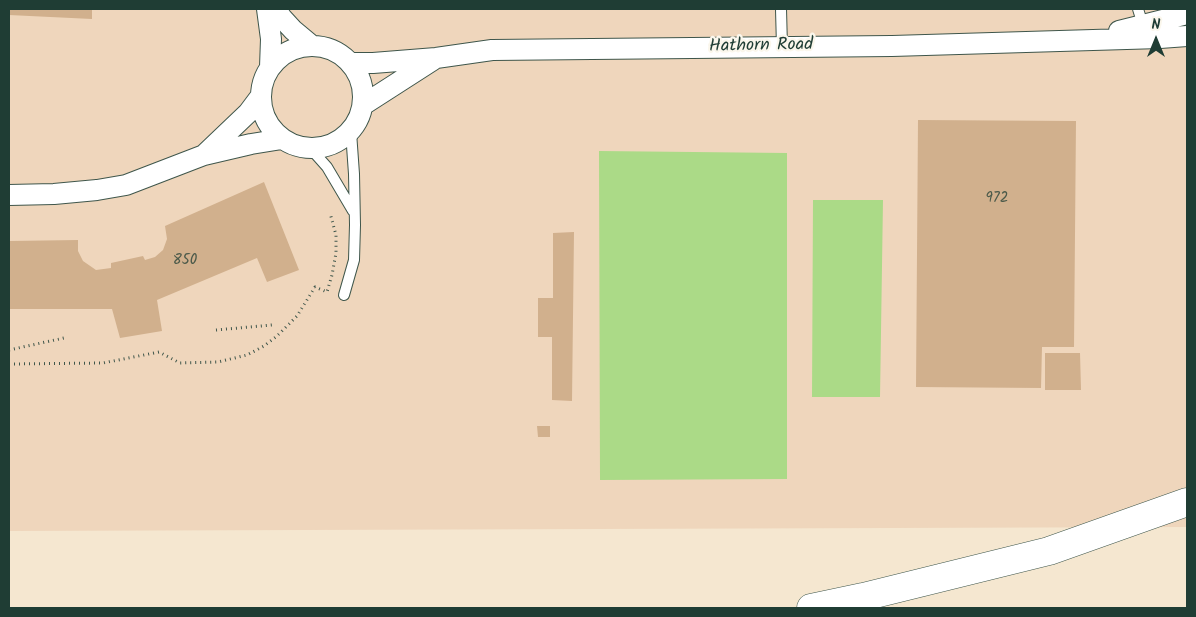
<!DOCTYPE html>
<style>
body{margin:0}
#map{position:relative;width:1196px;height:617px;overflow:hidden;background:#f5e7d0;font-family:Kalam,sans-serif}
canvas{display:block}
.frame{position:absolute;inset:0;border:10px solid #1f3d34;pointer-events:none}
.north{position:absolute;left:1131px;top:15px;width:50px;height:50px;-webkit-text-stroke:4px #fbf7ec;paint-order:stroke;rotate:0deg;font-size:14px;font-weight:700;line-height:20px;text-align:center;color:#1f3d34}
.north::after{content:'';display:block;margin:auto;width:18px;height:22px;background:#1f3d34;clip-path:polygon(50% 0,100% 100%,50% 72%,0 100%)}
</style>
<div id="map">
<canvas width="1196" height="617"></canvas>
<div class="frame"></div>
<div class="north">N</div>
</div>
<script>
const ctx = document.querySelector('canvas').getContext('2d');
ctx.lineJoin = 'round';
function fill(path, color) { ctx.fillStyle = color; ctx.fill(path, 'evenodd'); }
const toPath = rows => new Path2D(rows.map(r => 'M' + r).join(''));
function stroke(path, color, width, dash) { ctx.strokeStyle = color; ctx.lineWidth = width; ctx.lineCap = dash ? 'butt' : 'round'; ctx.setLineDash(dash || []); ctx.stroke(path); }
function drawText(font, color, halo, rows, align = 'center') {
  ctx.font = font + ' Kalam,sans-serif'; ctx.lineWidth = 4.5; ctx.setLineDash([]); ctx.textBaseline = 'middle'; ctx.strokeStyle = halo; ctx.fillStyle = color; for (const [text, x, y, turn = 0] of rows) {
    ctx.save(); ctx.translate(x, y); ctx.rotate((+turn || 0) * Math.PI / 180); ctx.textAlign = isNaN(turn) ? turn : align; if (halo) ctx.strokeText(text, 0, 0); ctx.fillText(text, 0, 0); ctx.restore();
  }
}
const built = toPath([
 [9,9,1187,9,1187,527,9,531]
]);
const green = toPath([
 [599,151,787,153,787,479,600,480],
 [813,200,883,200,880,397,812,397]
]);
const building = toPath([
 [9,9,92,9,92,19,9,15],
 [918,120,1076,121,1074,347,1042,347,1041,388,916,387],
 [264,182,299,270,267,282,257,258,157,300,162,331,120,338,112,309,9,309,9,241,78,240,78,251,83,261,96,270,111,268,111,263,143,256,145,260,155,257,163,250,167,239,165,226],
 [574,232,572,401,552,400,552,337,538,337,538,298,553,298,553,233],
 [1045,353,1080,353,1081,390,1045,390],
 [537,426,550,426,550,437,538,437]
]);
const path = toPath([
 [216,330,272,325],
 [9,350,64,338],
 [9,364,103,363,159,352,180,363,218,362,247,355,264,346,277,336,297,316,315,287,327,292,332,275,336,253,336,235,330,213]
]);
const service = toPath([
 [781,9,782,47],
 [1138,9,1143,25],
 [311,149,327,167,353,211],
 [344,295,354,260,355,225,354,174,351,132]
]);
const minor = toPath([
 [267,9,271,39,270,67],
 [276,9,282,18,293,30,311,45],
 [1119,31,1187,14],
 '261 97a51 51 0 1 1 102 0a51 51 0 1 1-102 0Z',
 [352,63,373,63,436,58,492,50,892,46,1160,38,1187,36],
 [363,105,433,60],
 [204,155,248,113,260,97],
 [9,195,54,194,97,190,126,185,204,155,251,144,282,139]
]);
const motorway = toPath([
 [811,608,863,597,1049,551,1187,502]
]);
const numberNames = [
 ["972",997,199],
 ["850",185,261]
];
const streetNames = [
 ["Hathorn Road",761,47,-1]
];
fill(built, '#efd6bc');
fill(green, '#abda87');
fill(building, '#d1b08d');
stroke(service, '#3f564b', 12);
stroke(minor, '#3f564b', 22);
stroke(motorway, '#3f564b', 29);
stroke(path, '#3f564b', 3, [1, 4]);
stroke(service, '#fff', 10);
stroke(minor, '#fff', 20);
stroke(motorway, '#fff', 28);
drawText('15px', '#4c5a4a', null, numberNames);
drawText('18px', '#1f3d34', '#fbf7ec', streetNames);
</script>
